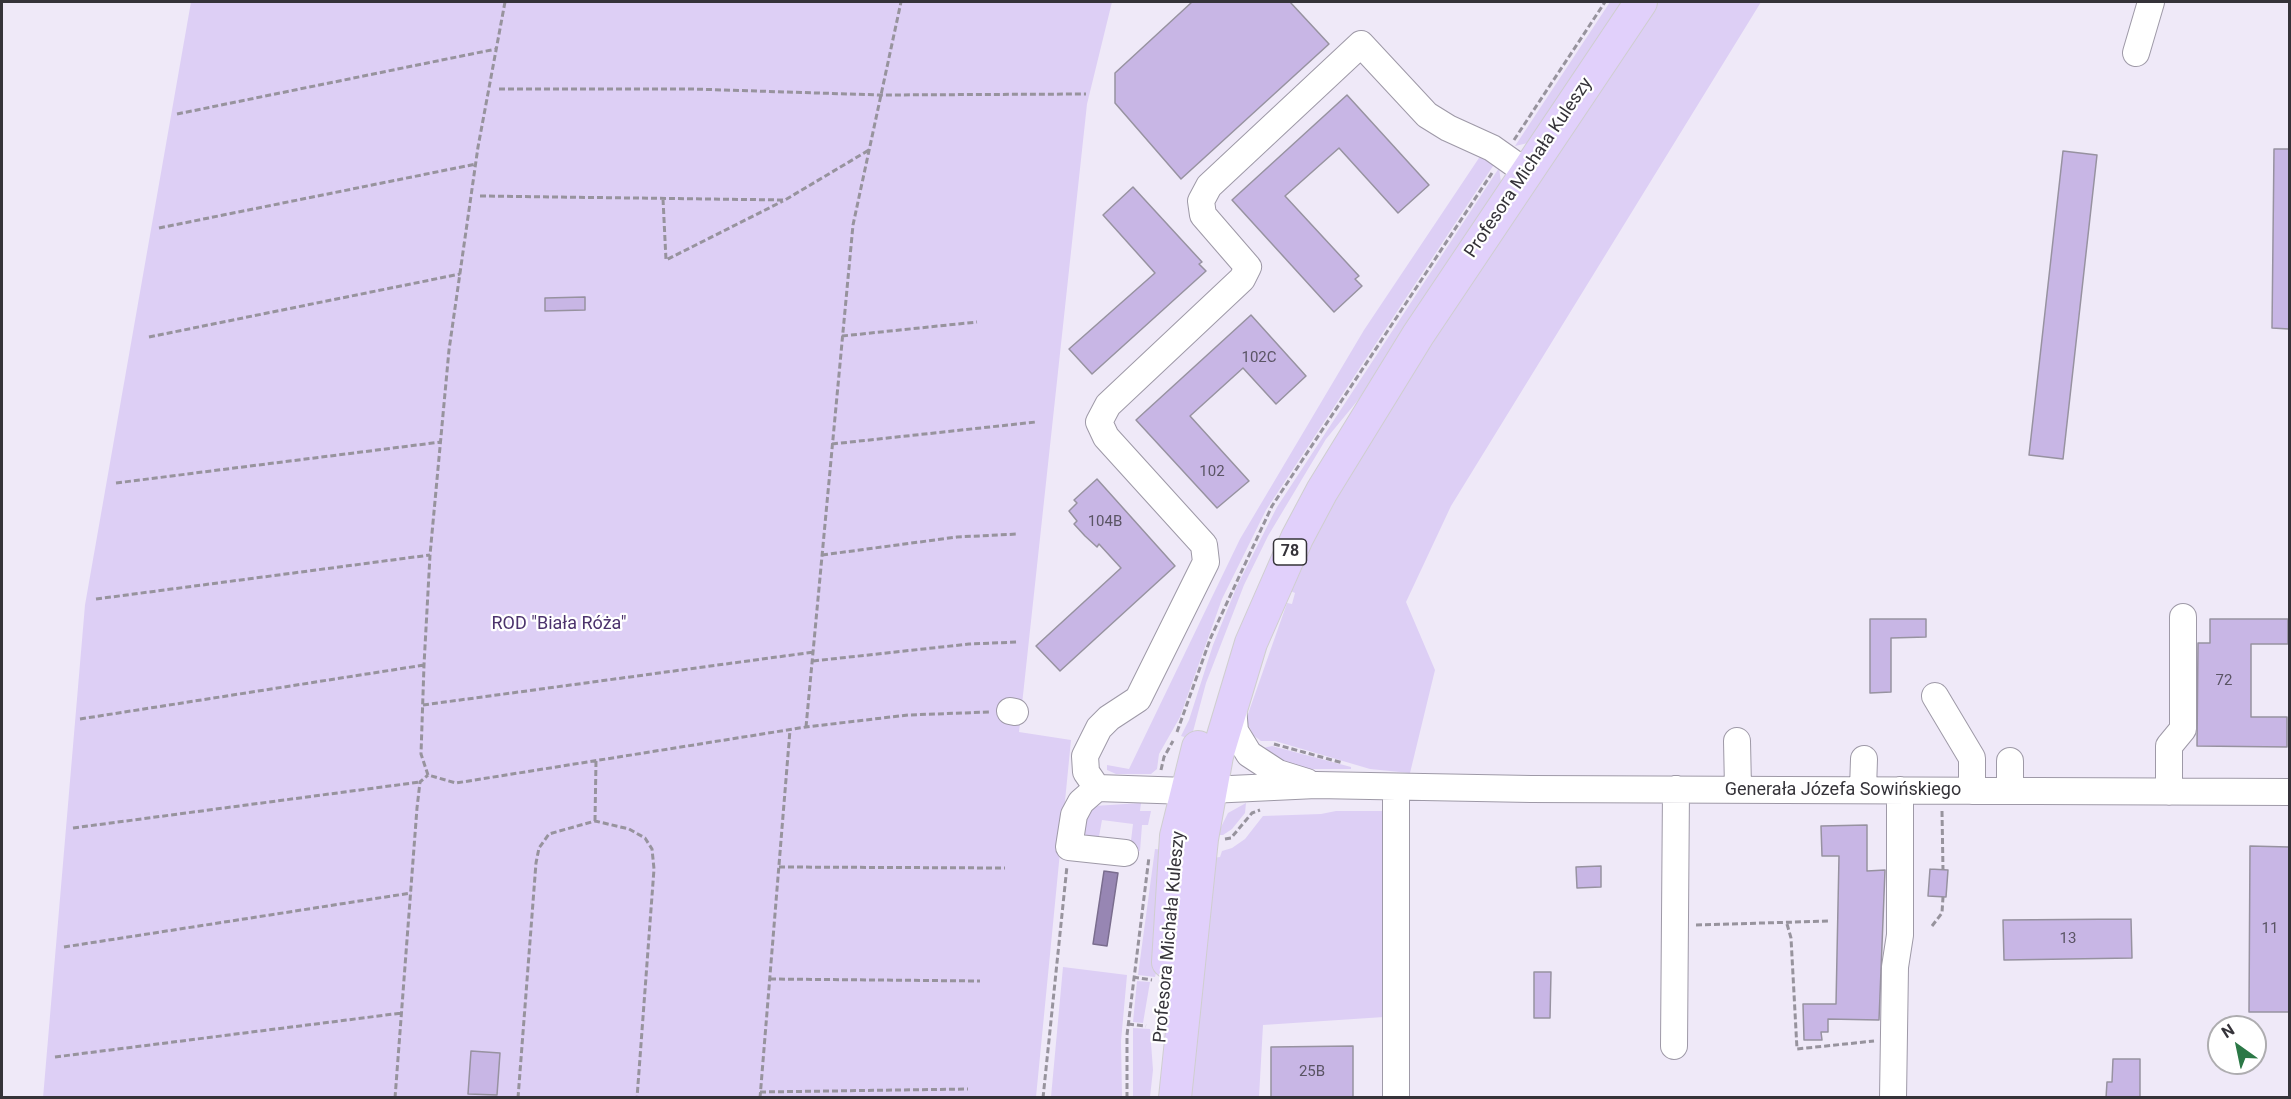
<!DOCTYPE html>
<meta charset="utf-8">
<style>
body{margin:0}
#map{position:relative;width:2291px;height:1099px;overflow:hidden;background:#efe9f8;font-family:Roboto,sans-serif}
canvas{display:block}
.frame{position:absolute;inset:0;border:3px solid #353339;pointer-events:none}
.north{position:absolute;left:2207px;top:1015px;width:60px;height:60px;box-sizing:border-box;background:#fff;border:2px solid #aeadb0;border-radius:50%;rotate:327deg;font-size:16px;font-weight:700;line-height:24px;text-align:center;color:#353339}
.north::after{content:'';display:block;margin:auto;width:21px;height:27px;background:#2b7846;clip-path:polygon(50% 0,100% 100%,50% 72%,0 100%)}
</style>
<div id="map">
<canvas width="2291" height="1099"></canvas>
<div class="frame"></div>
<div class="north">N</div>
</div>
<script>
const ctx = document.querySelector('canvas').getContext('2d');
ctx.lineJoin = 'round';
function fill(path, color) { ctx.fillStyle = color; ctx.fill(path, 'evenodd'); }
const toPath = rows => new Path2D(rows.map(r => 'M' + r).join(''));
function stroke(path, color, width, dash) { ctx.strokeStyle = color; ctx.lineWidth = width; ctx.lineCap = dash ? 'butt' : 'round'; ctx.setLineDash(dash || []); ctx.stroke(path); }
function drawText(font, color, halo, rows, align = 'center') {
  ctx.font = font + ' Roboto,sans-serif'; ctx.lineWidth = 4.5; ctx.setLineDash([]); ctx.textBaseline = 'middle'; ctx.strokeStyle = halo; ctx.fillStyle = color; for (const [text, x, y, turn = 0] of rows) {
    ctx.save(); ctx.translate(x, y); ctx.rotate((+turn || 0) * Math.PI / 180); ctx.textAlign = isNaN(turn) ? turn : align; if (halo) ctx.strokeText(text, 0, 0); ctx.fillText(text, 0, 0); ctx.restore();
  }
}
const green = toPath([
 [191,2,1112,2,1087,104,1019,732,1071,740,1036,1097,43,1098,85,605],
 [1610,2,1627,2,1528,143,1515,146],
 [1653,2,1761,2,1451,506,1406,602,1435,670,1410,773,1370,769,1275,741,1261,741,1253,735,1248,724,1248,714,1287,603,1292,604,1295,593,1288,590,1317,512],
 [1481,155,1495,163,1266,510,1222,599,1180,717,1159,754,1157,769,1151,774,1116,774,1107,770,1107,765,1129,769,1240,539,1364,330],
 [1499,168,1502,189,1386,366,1326,439,1268,536,1244,585,1206,683,1191,739,1181,736,1189,720,1213,645,1237,586,1277,507],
 [1272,746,1351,767,1351,769,1296,769,1256,753,1263,748],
 [1141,803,1140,811,1151,811,1148,825,1142,825,1140,851,1130,849,1133,824,1102,820,1098,842,1083,843,1082,819,1094,806],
 [1246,803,1245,813,1232,829,1223,835,1217,835,1228,813],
 [1336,811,1388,811,1384,1017,1263,1025,1259,1097,1183,1098,1213,858,1220,857,1222,851,1232,848,1245,839,1263,816,1321,814],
 [1155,849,1168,850,1164,942,1155,977,1138,975],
 [1063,967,1127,975,1121,1041,1122,1097,1051,1097],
 [1137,981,1150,982,1143,1023,1133,1022],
 [1133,1028,1150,1029,1153,1070,1150,1097,1133,1097]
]);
const water = toPath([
 [1104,871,1118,873,1107,946,1093,944,1104,871]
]);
const building = toPath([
 [1192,2,1290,2,1329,44,1181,179,1115,103,1115,73,1192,2],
 [1347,95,1429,185,1398,213,1339,148,1285,196,1359,276,1355,279,1362,286,1334,312,1232,200,1347,95],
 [2274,149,2289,149,2289,329,2272,328,2274,149],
 [2063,151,2097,155,2063,459,2029,455,2063,151],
 [1133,187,1202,262,1199,264,1206,271,1092,374,1069,349,1155,273,1103,215,1133,187],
 [585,297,585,310,545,311,545,298,585,297],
 [1251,315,1306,376,1276,404,1243,368,1190,416,1249,481,1217,508,1136,420,1251,315],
 [1097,479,1175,566,1060,671,1036,646,1121,568,1099,544,1097,547,1085,536,1074,524,1077,521,1069,511,1077,503,1074,500,1097,479],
 [1870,619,1926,619,1926,637,1891,638,1891,692,1870,693,1870,619],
 [2210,619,2288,619,2288,644,2251,644,2251,717,2287,717,2287,747,2197,746,2198,643,2210,643,2210,619],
 [1867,825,1867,871,1885,870,1879,1020,1828,1019,1828,1032,1821,1032,1822,1040,1804,1040,1803,1004,1836,1004,1839,856,1822,856,1821,826,1867,825],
 [2250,846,2289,847,2289,1012,2249,1012,2250,846],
 [1601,866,1601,887,1577,888,1576,867,1601,866],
 [1930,869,1948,870,1946,897,1928,896,1930,869],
 [2131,919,2132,958,2004,960,2003,920,2131,919],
 [1534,972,1551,972,1550,1018,1534,1018,1534,972],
 [1353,1046,1353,1097,1271,1098,1271,1047,1353,1046],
 [471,1051,500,1053,497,1095,468,1094,471,1051],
 [2113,1059,2140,1059,2140,1098,2106,1098,2107,1082,2112,1082,2113,1059]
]);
const path = toPath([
 [505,2,478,147,449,350,430,555,424,665,421,754,428,775,456,783,806,727,908,715,990,712],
 [499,89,693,89,880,95,1086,94],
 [177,114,496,49],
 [1514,140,1605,2],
 [480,196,785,200,869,150],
 [663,199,666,260,783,201],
 [159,228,476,164],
 [842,336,977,322],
 [149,337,460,274],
 [832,444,1036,422],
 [116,483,441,442],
 [822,555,957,537,1018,534],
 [96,599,430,555],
 [813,661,969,644,1019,642],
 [423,705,814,652],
 [80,719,424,665],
 [806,727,853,225,901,2],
 [1177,732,1211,637,1272,506,1492,173],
 [1274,744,1343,763],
 [1161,770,1164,757,1173,741],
 [1942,811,1943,870],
 [595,821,596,761],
 [73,828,420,782],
 [1225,839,1231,838,1252,813,1260,810],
 [779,867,1005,868],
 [1787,924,1791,938,1797,1049,1874,1041],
 [1696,925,1830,921],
 [1932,926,1942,913,1943,897],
 [64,947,411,893],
 [1133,977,1152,980],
 [770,979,980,981],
 [1128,1024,1146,1026],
 [55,1057,402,1013],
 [760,1092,968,1089],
 [395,1098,417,808,420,782,428,775],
 [518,1098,536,863,539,848,549,834,595,821,629,829,645,838,652,849,654,869,637,1098],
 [760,1098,790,730],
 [1043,1098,1067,866],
 [1127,1098,1127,1035,1149,857]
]);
const minor = toPath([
 [2136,53,2151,2],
 [1935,696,1972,758,1972,791],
 [1233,707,1235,731,1249,754,1278,773,1307,782],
 [1010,711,1015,712],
 [1737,741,1738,788],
 [1097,788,1086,772,1085,756,1099,728,1109,718,1138,699,1206,562,1204,545,1106,437,1099,422,1108,405,1242,279,1248,267,1203,215,1201,201,1209,186,1361,44,1427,115,1448,128,1492,148,1526,172],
 [1863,789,1864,759],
 [2010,791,2010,761],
 [2169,792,2169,746,2183,729,2183,617],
 [1125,853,1069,847,1074,815,1081,802,1097,788,1188,791,1316,785,1531,789,2290,792],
 [1674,1046,1676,789],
 [1396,1098,1396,788],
 [1893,1098,1895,967,1900,935,1900,790]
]);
const major = toPath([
 [1168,962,1176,836,1198,747],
 [1175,1098,1202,839,1217,756,1251,643,1297,538,1322,491,1418,335,1641,2]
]);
const numberNames = [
 ["102C",1259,358],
 ["102",1212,472],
 ["104B",1105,522],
 ["72",2224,681],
 ["11",2270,929],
 ["13",2068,939],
 ["25B",1312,1072]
];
const shields = [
 [1290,552,33]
];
const shieldNames = [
 ["78",1290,552]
];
const streetNames = [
 ["Profesora Michała Kuleszy",1529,168,-56],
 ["Generała Józefa Sowińskiego",1843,790],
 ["Profesora Michała Kuleszy",1170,937,-85]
];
const parkNames = [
 ["ROD \"Biała Róża\"",559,624]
];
fill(green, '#ddcff5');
fill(water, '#9786b3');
stroke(water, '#7a6d8e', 1.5);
fill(building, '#c8b6e5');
stroke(building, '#9792a0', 1.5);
stroke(minor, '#9e99a7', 28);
stroke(major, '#cfcecf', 34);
stroke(path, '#97939d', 3, [6, 3]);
stroke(minor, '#fff', 26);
stroke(major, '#e1d0fb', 32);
drawText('15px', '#5a5464', null, numberNames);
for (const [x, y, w] of shields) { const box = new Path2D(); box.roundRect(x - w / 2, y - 13, w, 26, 4.5); ctx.fillStyle = '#fff'; ctx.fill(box); stroke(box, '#353339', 1.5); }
drawText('bold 16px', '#353339', null, shieldNames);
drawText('18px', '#353339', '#fff', streetNames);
drawText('18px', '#4c336d', '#fff', parkNames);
</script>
